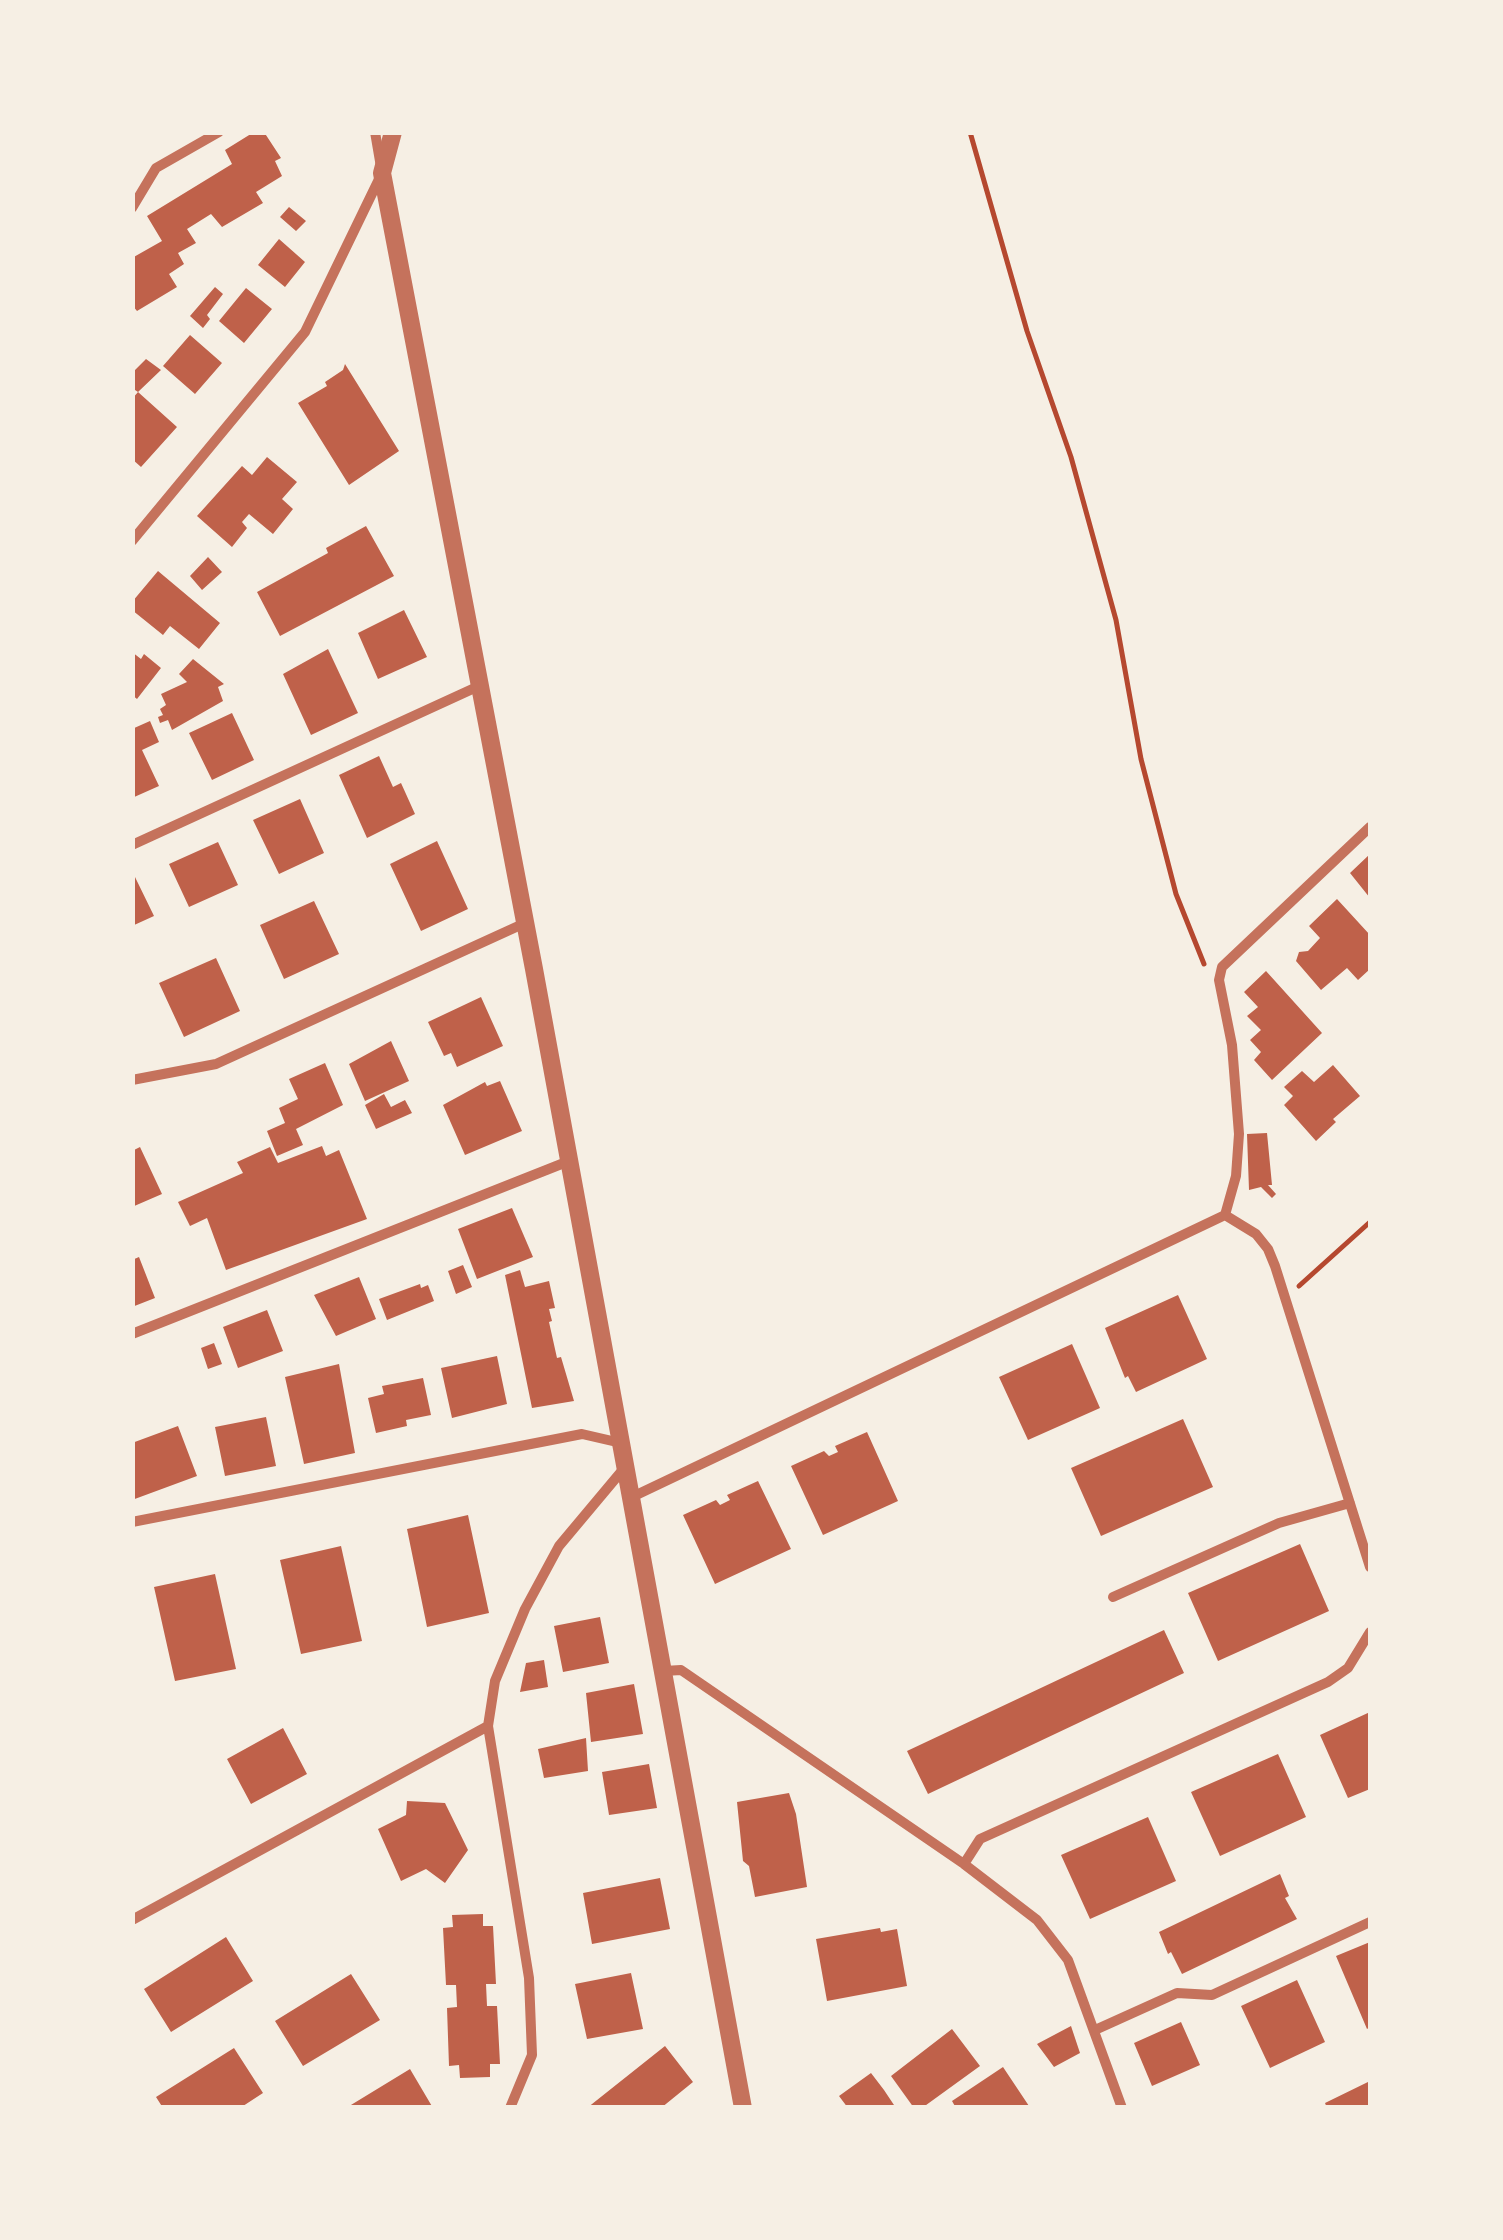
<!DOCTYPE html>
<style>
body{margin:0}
#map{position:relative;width:1503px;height:2240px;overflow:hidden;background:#f6efe4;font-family:"PT Sans Narrow",sans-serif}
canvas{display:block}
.frame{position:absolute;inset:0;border:135px solid #f6efe4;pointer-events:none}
</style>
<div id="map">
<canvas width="1503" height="2240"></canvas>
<div class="frame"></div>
</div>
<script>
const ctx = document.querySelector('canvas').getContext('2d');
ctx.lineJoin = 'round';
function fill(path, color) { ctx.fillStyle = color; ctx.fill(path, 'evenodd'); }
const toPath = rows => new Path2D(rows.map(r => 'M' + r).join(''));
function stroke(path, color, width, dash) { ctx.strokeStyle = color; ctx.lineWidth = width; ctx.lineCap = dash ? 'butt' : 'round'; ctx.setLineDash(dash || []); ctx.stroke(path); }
const building = toPath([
 [254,132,264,132,281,158,275,161,282,176,256,192,263,203,222,227,211,214,187,229,196,243,178,253,184,264,169,274,177,287,137,311,132,305,132,258,162,241,147,216,232,164,225,150],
 [289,207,306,221,296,231,280,217],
 [279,239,305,262,285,287,258,265],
 [215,287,223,294,207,315,210,319,203,328,190,316],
 [246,288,272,309,244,343,219,321],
 [190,335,222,363,195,394,163,366],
 [146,359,161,370,138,392,132,388,132,373],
 [345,364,399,451,349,485,298,403,327,386,325,382,343,370],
 [138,392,177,427,141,467,132,459,132,399],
 [267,457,297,482,282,499,293,509,273,534,249,514,242,522,247,528,232,547,197,516,242,466,252,475],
 [366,526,394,576,280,636,257,592,328,553,326,548],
 [208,557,222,572,202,590,190,576],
 [158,571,220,623,199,649,170,626,163,635,132,610,132,602],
 [404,610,427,657,378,679,358,633],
 [328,649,358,713,311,735,283,674],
 [132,652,141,659,144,654,161,668,137,699,132,695],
 [193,659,224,684,218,687,223,701,172,730,168,720,160,723,158,717,163,715,160,709,166,705,161,694,187,682,179,674],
 [232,713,254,760,212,780,189,733],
 [150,721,159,742,142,750,159,786,132,798,132,729],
 [379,756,393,787,401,783,415,814,367,838,339,775],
 [300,799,324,853,279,874,253,820],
 [437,841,468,909,421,931,390,864],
 [218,842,238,885,189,907,169,864],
 [1370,854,1370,898,1350,873],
 [135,877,154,916,132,926,132,879],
 [1337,899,1370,935,1370,969,1358,980,1347,968,1321,990,1296,961,1299,952,1308,951,1320,938,1309,926],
 [314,901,339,954,284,979,260,925],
 [216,958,240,1011,184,1037,159,983],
 [1266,971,1322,1033,1272,1080,1254,1060,1261,1052,1250,1040,1261,1030,1247,1016,1258,1007,1244,992],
 [481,997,503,1046,457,1067,451,1053,444,1056,428,1022],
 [391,1041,409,1081,365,1101,349,1064],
 [325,1063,343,1105,296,1129,303,1145,277,1156,267,1131,285,1123,279,1108,298,1099,289,1079],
 [1333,1065,1360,1096,1333,1119,1336,1122,1316,1141,1284,1105,1293,1096,1284,1087,1302,1071,1314,1082],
 [500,1081,522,1131,465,1155,443,1105,485,1082,487,1086],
 [384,1094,391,1107,405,1100,412,1113,376,1129,365,1105],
 [1267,1133,1272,1185,1268,1185,1276,1194,1272,1198,1261,1187,1249,1190,1247,1134],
 [322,1146,326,1156,339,1150,367,1219,226,1270,207,1218,190,1226,178,1202,243,1173,237,1162,270,1147,278,1163],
 [140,1147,162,1194,132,1207,132,1151],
 [512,1208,533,1257,477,1279,458,1229],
 [139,1257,155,1298,132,1307,132,1260],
 [463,1265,472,1287,456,1294,448,1271],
 [520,1270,525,1287,549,1281,555,1308,549,1309,552,1321,549,1322,557,1358,561,1357,574,1401,532,1408,505,1275],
 [359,1277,376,1319,336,1336,314,1295],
 [420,1284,421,1288,428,1285,434,1301,387,1320,379,1299],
 [1178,1295,1207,1359,1136,1392,1128,1376,1125,1378,1105,1328],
 [267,1310,283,1351,238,1368,223,1327],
 [214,1343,222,1364,208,1369,201,1348],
 [1072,1344,1100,1408,1028,1440,999,1377],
 [497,1356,507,1404,452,1418,441,1368],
 [339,1364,355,1453,304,1464,285,1377],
 [423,1378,431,1415,406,1420,407,1426,376,1433,368,1398,384,1394,382,1386],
 [266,1417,276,1466,225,1476,215,1427],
 [1183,1419,1213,1487,1101,1536,1071,1468],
 [178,1426,197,1476,132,1500,132,1443],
 [867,1432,898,1501,823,1535,791,1466,824,1451,829,1456,838,1452,835,1446],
 [758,1481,791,1549,715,1584,683,1515,716,1500,720,1505,730,1500,727,1495],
 [468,1515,489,1613,427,1627,407,1529],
 [1300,1544,1329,1611,1218,1661,1188,1593],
 [341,1546,362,1641,301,1654,280,1560],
 [215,1574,236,1669,175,1681,154,1587],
 [600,1617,609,1663,563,1672,554,1626],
 [1164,1630,1184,1673,928,1794,907,1751],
 [544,1660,548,1687,520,1692,526,1663],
 [634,1684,643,1734,591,1742,586,1693],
 [1370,1712,1370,1789,1348,1798,1320,1735],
 [283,1728,307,1774,251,1804,227,1759],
 [586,1738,588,1771,544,1778,538,1749],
 [1278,1754,1306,1817,1220,1856,1191,1792],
 [649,1764,657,1808,609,1815,602,1772],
 [789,1793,796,1814,807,1887,755,1897,749,1866,743,1861,737,1802],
 [407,1801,445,1803,468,1850,445,1883,426,1869,401,1881,378,1829,406,1815],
 [1148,1817,1176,1881,1090,1919,1061,1855],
 [1280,1874,1289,1896,1285,1898,1297,1919,1182,1974,1171,1952,1168,1954,1159,1932],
 [660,1878,670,1929,592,1944,583,1893],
 [483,1914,483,1926,493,1926,496,1984,486,1984,487,2006,497,2006,500,2064,490,2064,490,2077,460,2078,459,2065,449,2066,447,2008,457,2007,456,1985,446,1985,443,1928,453,1927,452,1915],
 [880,1928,881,1932,897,1929,907,1986,827,2001,816,1939],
 [226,1937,253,1981,171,2032,144,1989],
 [1370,1942,1370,2027,1367,2029,1336,1956],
 [631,1973,643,2029,587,2039,575,1984],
 [351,1974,380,2020,303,2066,275,2021],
 [1297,1980,1325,2042,1270,2068,1241,2006],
 [1181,2022,1200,2065,1152,2086,1134,2043],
 [1071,2026,1080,2053,1054,2067,1037,2044],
 [952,2029,980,2066,922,2108,914,2108,891,2076],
 [665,2046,693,2082,661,2108,587,2108],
 [234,2048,263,2093,240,2108,163,2108,156,2097],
 [1003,2067,1029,2106,956,2108,952,2101],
 [410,2069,433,2108,346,2108],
 [871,2073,884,2090,896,2108,848,2108,839,2096],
 [1370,2081,1370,2108,1327,2108,1325,2103]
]);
const path = toPath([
 [970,132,1027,331,1071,457,1116,620,1141,759,1176,894,1204,964],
 [1299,1286,1370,1222]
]);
const minor = toPath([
 [132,208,156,168,219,132],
 [132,541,305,332,382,173,375,132],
 [132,845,479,686],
 [132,1080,216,1064,525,923],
 [1225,1215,1256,1234,1268,1249,1275,1266,1370,1567],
 [132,1334,569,1161],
 [632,1497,1225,1215,1236,1176,1239,1134,1232,1045,1219,980,1222,967,1370,827],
 [132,1522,582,1434,621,1443],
 [1113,1597,1279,1523,1350,1503],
 [664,1671,681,1670,964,1864,1037,1920,1068,1960,1122,2108],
 [964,1864,980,1839,1328,1682,1348,1668,1370,1632],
 [132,1920,488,1726],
 [1095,2030,1177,1993,1212,1995,1370,1922],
 [510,2108,532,2055,529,1978,488,1726,495,1681,525,1609,559,1546,626,1466]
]);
const tertiary = toPath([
 [393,132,382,173,534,969,743,2108]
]);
fill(building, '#bf614a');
stroke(path, '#b5482f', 5);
stroke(minor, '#c5725c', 10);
stroke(tertiary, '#c5725c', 18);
</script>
